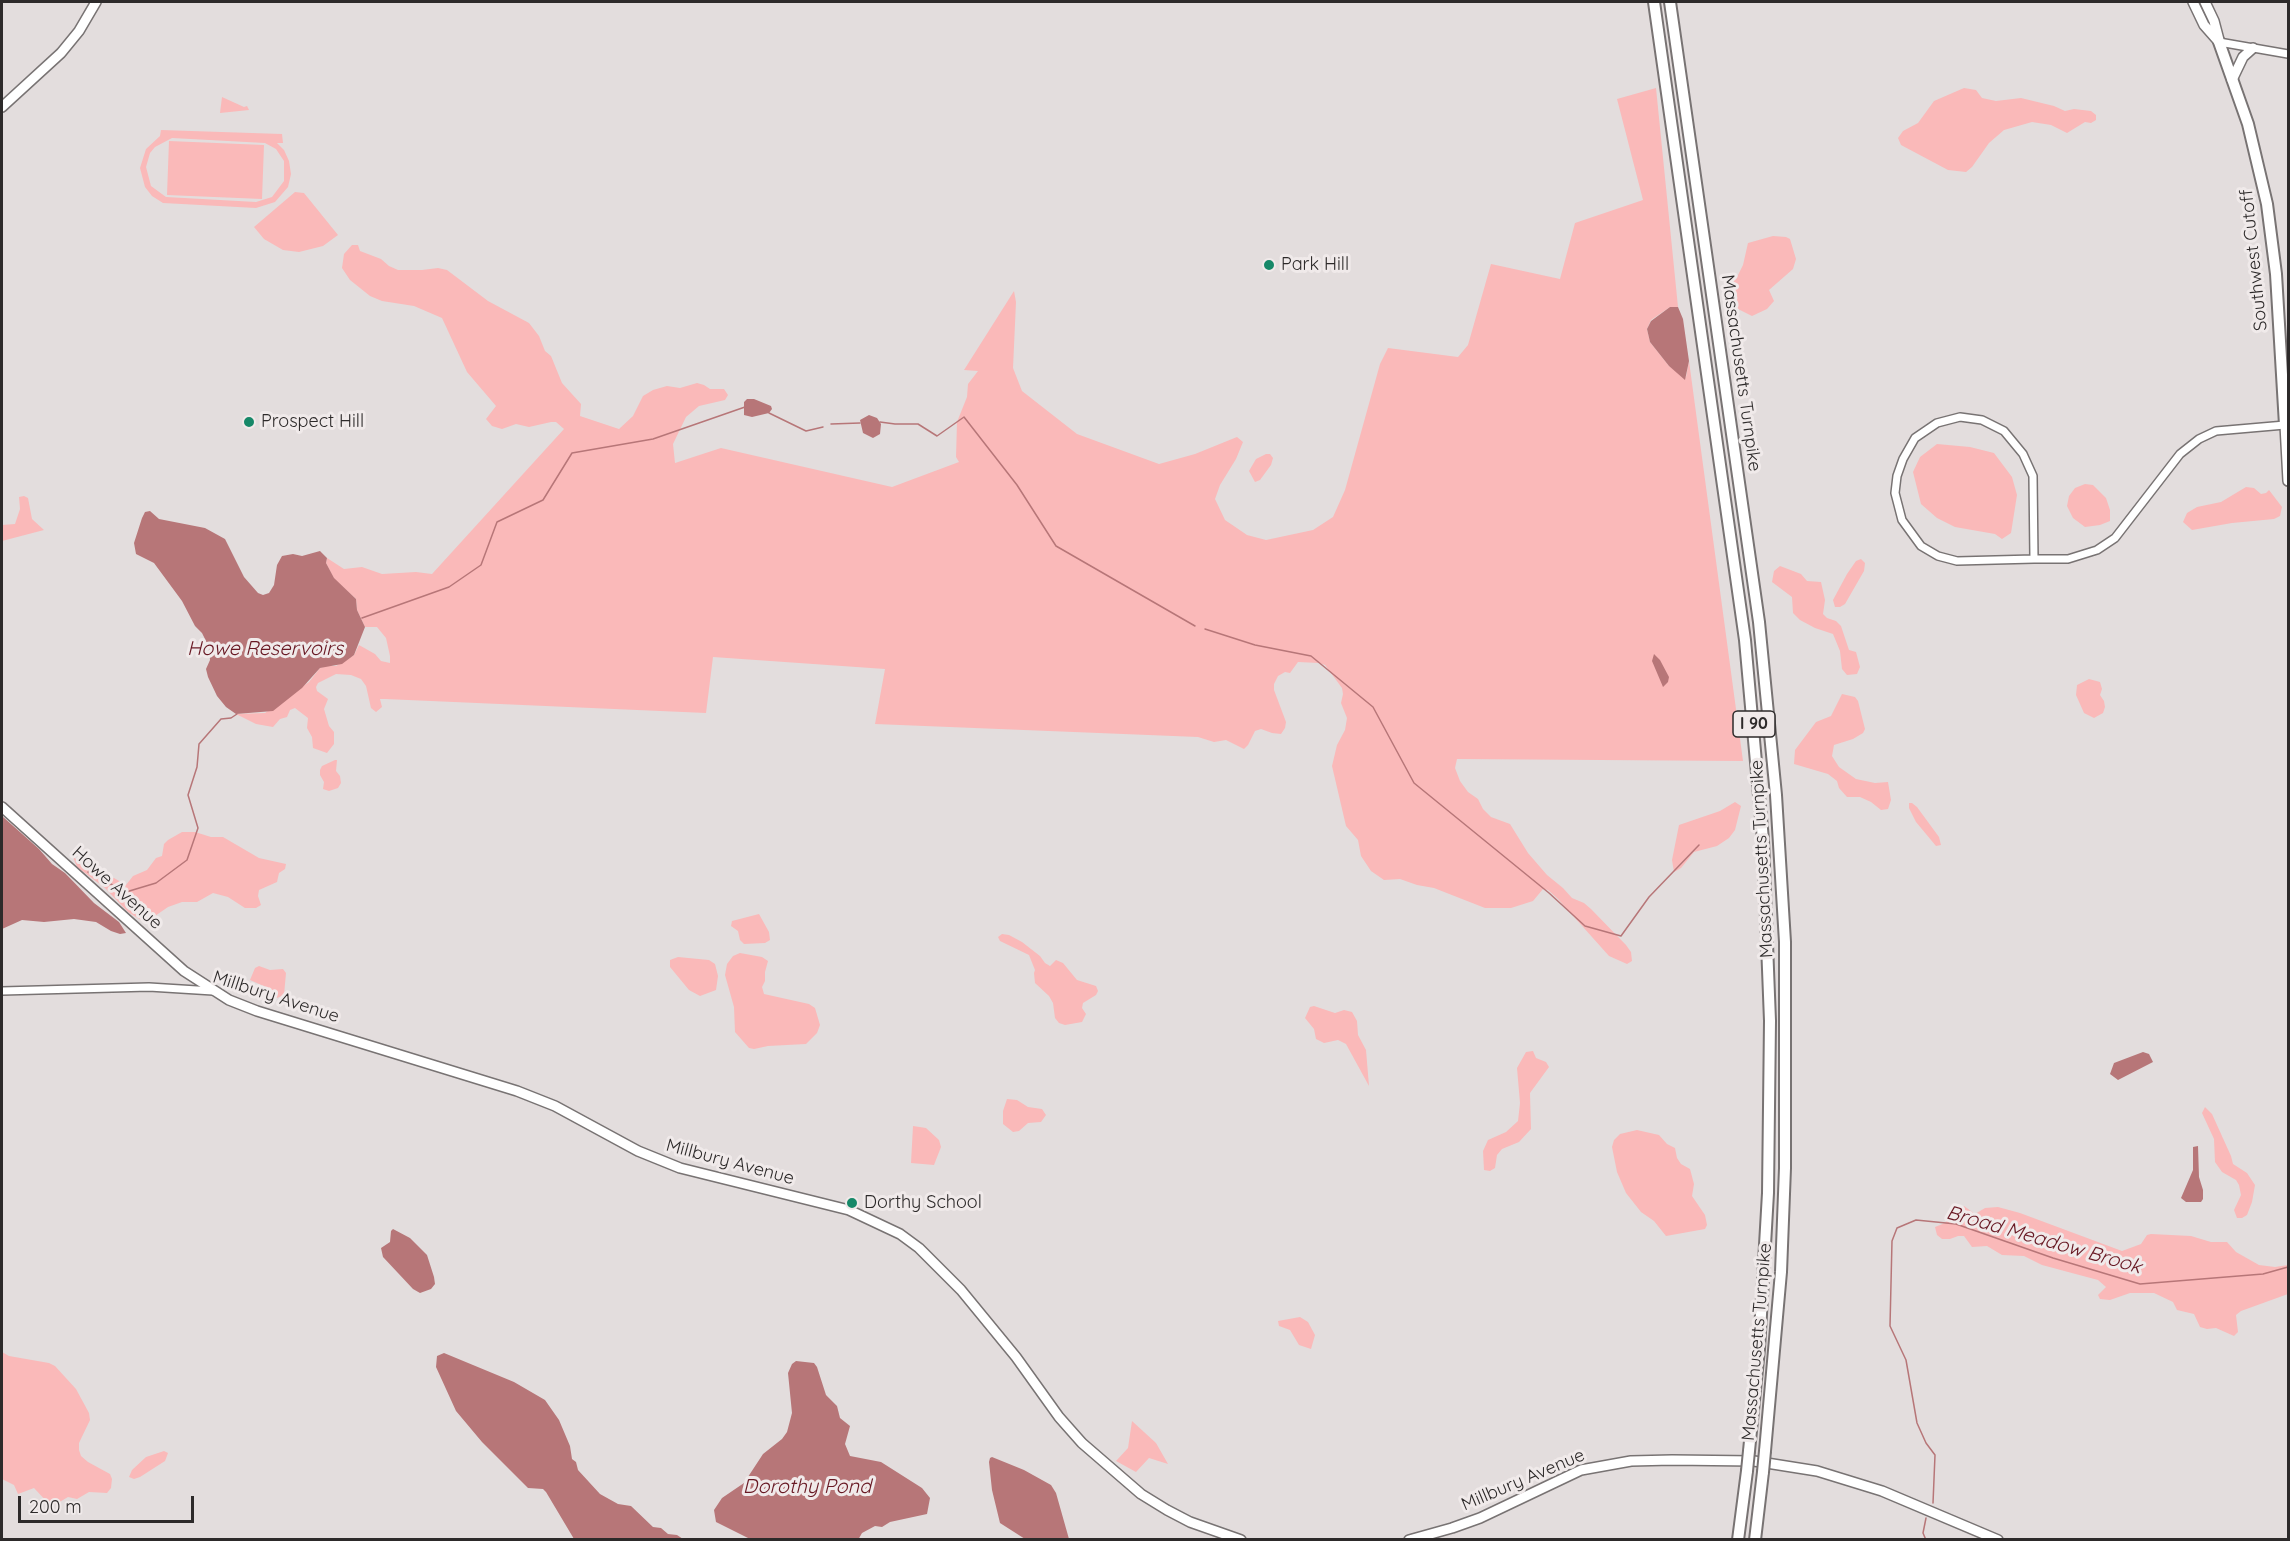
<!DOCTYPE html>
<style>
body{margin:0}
#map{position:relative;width:2290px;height:1541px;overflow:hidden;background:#e3dddd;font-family:Quicksand,sans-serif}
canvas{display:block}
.frame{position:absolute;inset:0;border:3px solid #2d2a2a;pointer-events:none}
.scale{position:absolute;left:18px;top:1496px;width:176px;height:27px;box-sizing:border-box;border:3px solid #2d2a2a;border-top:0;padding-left:8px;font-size:18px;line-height:21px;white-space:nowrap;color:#2d2a2a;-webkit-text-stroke:4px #f0eaea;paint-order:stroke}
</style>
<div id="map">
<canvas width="2290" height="1541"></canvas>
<div class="frame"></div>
<div class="scale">200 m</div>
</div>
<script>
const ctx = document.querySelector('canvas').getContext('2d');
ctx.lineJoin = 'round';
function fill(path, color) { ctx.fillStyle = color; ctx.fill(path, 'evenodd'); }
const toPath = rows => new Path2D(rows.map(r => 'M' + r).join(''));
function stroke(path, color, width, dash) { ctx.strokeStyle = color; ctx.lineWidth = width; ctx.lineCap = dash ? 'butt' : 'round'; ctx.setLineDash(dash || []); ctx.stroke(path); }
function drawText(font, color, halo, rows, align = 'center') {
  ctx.font = font + ' Quicksand,sans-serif'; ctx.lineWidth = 6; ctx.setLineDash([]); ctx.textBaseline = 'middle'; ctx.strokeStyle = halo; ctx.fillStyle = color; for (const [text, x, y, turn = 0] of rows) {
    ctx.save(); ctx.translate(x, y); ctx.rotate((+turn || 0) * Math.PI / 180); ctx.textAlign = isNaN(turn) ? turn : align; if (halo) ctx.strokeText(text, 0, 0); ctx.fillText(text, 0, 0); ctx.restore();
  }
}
const green = toPath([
 [1656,88,1678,307,1670,307,1651,320,1647,329,1650,342,1669,366,1686,377,1689,361,1743,761,1457,759,1455,768,1460,781,1468,792,1478,799,1483,809,1491,817,1510,824,1528,853,1547,875,1563,888,1572,898,1584,903,1591,909,1626,945,1631,952,1632,961,1627,964,1609,956,1558,899,1548,890,1543,889,1533,901,1511,908,1485,908,1434,888,1417,885,1400,879,1384,880,1371,871,1361,856,1358,840,1346,826,1332,766,1337,745,1345,730,1347,718,1341,703,1343,694,1342,688,1325,665,1319,663,1298,662,1290,673,1285,672,1278,676,1274,684,1274,690,1286,722,1285,728,1281,734,1272,733,1261,729,1255,731,1248,745,1244,749,1226,740,1214,742,1198,737,875,724,885,669,713,657,706,713,385,699,380,699,382,707,376,712,371,708,366,686,361,679,351,675,336,674,318,683,316,687,317,691,328,699,324,709,329,726,334,732,334,744,327,753,313,748,312,737,307,728,308,718,295,708,290,710,287,717,280,719,273,727,256,724,236,714,265,713,309,682,320,668,326,666,336,666,354,655,359,645,375,654,381,661,390,663,390,656,386,638,377,627,365,627,357,610,356,599,334,579,326,563,327,558,344,569,362,567,382,574,416,572,432,574,564,429,556,422,551,422,529,427,516,424,502,429,492,426,486,419,496,406,467,372,442,318,414,306,382,301,370,296,350,280,342,268,344,254,352,245,358,245,360,251,381,259,389,266,398,270,422,270,438,268,447,270,488,301,529,323,539,336,545,351,551,356,562,383,581,404,580,416,619,429,633,416,643,396,653,390,667,386,680,388,697,383,704,385,710,389,724,389,728,395,725,400,699,406,686,417,673,444,675,463,721,448,892,487,959,462,956,457,957,422,967,397,968,384,978,371,964,370,1014,291,1016,302,1013,368,1022,391,1077,434,1159,464,1195,454,1237,437,1243,442,1236,459,1220,485,1215,499,1225,520,1247,535,1266,540,1313,530,1333,517,1345,490,1380,364,1388,348,1458,357,1468,345,1491,264,1560,279,1575,223,1643,200,1617,99],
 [1964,88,1976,90,1982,98,1996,101,2021,98,2054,106,2065,111,2074,109,2091,111,2096,115,2096,120,2091,123,2085,122,2067,133,2051,125,2032,122,2004,130,1989,143,1972,167,1966,172,1948,170,1901,145,1898,138,1903,131,1918,123,1934,101],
 [222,97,244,107,247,106,249,110,220,113],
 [161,130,282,134,283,143,277,143,284,150,289,161,291,174,288,187,275,202,256,208,163,203,152,196,145,187,140,168,146,149,160,136],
 [172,138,265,143,276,149,284,161,284,181,272,197,256,202,166,197,151,186,146,167,150,153,155,147],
 [169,141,264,145,262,199,167,195],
 [295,192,304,193,338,235,323,246,299,252,283,250,264,239,254,227],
 [1773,236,1786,237,1790,239,1796,259,1793,269,1769,290,1774,301,1767,309,1752,316,1732,306,1730,299,1731,283,1737,277,1743,265,1748,243],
 [1937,444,1970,447,1994,453,2012,477,2017,495,2011,533,2002,539,1995,534,1955,527,1937,518,1921,504,1913,472,1920,457],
 [1266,454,1270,454,1273,458,1271,465,1260,480,1255,482,1249,471,1256,459],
 [2085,484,2093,485,2106,498,2110,510,2110,521,2100,525,2085,527,2073,518,2067,506,2069,496,2075,488],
 [2246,487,2254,488,2261,494,2266,493,2269,490,2282,507,2280,516,2274,519,2232,523,2192,530,2183,522,2187,513,2197,507,2221,502],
 [24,496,28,498,32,519,44,530,2,541,2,525,15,524,20,509,19,497],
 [1861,559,1865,563,1864,571,1845,604,1840,607,1835,607,1833,600,1847,574,1856,561],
 [1780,566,1801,574,1807,581,1821,582,1825,600,1823,614,1827,618,1836,621,1841,626,1849,650,1856,652,1860,667,1857,674,1847,675,1842,669,1840,651,1833,634,1815,628,1800,620,1793,613,1792,597,1772,582,1774,571],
 [2089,679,2100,682,2102,689,2100,695,2104,701,2105,707,2103,713,2094,718,2084,713,2076,695,2077,685],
 [1842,694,1855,697,1858,701,1865,729,1863,733,1853,739,1834,745,1832,756,1839,767,1856,779,1875,783,1888,782,1891,800,1888,809,1881,810,1871,802,1860,797,1847,797,1839,788,1837,781,1828,774,1794,764,1795,750,1816,722,1831,716],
 [335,760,337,760,336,771,340,776,341,783,338,788,329,791,323,789,324,782,320,775,320,770,322,766],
 [1735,802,1741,806,1735,830,1729,838,1717,846,1694,852,1681,868,1674,872,1672,860,1679,825,1720,811],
 [1909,803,1912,803,1917,807,1939,837,1941,845,1936,846,1916,822,1909,808],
 [182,832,195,832,211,837,223,837,259,858,286,864,285,869,279,873,277,882,259,890,258,896,261,905,256,908,245,908,228,897,213,893,197,902,182,902,168,907,155,916,153,922,144,922,128,912,105,888,77,867,73,857,99,876,114,878,126,885,133,876,147,870,156,858,162,856,164,844,168,840],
 [759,914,769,932,770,940,765,943,744,944,740,940,738,931,731,926,732,921],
 [1002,934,1009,935,1022,942,1040,956,1045,963,1050,966,1056,960,1063,963,1077,980,1096,986,1098,991,1096,995,1083,1003,1082,1008,1086,1014,1082,1022,1065,1025,1059,1023,1055,1018,1053,1003,1049,996,1035,983,1034,973,1035,970,1029,955,1000,941,998,937],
 [740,953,762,957,768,961,765,972,765,981,762,987,764,994,809,1004,815,1008,820,1025,817,1033,806,1044,768,1046,754,1049,749,1048,735,1032,734,1007,725,975,727,964,733,956],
 [678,957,709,960,715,964,718,976,716,990,700,996,689,990,670,967,670,960],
 [259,966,270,970,283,969,286,973,284,995,277,998,272,997,266,987,250,980,255,968],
 [1314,1006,1335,1013,1344,1010,1352,1012,1357,1021,1358,1035,1366,1050,1369,1086,1346,1044,1338,1040,1324,1043,1316,1039,1314,1029,1305,1018,1310,1007],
 [1533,1051,1536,1058,1546,1062,1549,1067,1530,1093,1531,1129,1519,1142,1502,1149,1497,1155,1495,1168,1490,1171,1484,1170,1483,1151,1488,1140,1506,1132,1518,1121,1520,1103,1517,1068,1526,1052],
 [1007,1099,1017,1100,1028,1107,1042,1109,1046,1115,1041,1122,1028,1123,1019,1131,1013,1132,1003,1124,1003,1111],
 [2205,1107,2212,1114,2231,1156,2233,1164,2247,1173,2255,1185,2252,1202,2247,1215,2242,1218,2237,1218,2234,1210,2241,1195,2239,1185,2236,1180,2222,1172,2215,1162,2214,1139,2202,1113],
 [913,1126,926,1128,939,1140,941,1147,934,1165,911,1163],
 [1637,1130,1659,1135,1667,1144,1675,1148,1677,1158,1681,1164,1690,1169,1694,1184,1692,1196,1705,1215,1707,1225,1705,1229,1666,1236,1654,1221,1641,1212,1626,1193,1617,1172,1612,1147,1614,1140,1620,1134],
 [1964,1206,1975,1214,1985,1208,1998,1207,2020,1213,2122,1251,2141,1244,2147,1235,2151,1234,2191,1236,2211,1242,2227,1242,2236,1252,2259,1265,2275,1267,2288,1265,2288,1294,2241,1311,2236,1315,2238,1332,2234,1336,2216,1328,2207,1329,2200,1327,2194,1314,2177,1310,2173,1302,2154,1293,2130,1293,2110,1300,2100,1299,2098,1295,2106,1287,2098,1280,2042,1265,2024,1256,2002,1255,1987,1246,1972,1247,1964,1236,1958,1236,1950,1239,1942,1239,1937,1235,1935,1227,1945,1223,1955,1209],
 [1300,1317,1308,1322,1315,1335,1311,1349,1299,1345,1290,1330,1279,1326,1278,1321],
 [2,1352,9,1356,49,1363,55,1366,76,1389,89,1413,90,1420,79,1443,79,1450,81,1456,88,1462,110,1474,112,1479,111,1488,107,1493,89,1492,77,1499,68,1497,58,1503,49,1504,34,1488,18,1494,14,1485,2,1479],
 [1132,1421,1156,1443,1168,1464,1149,1458,1136,1472,1116,1461,1128,1448],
 [164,1451,168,1453,165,1461,140,1477,134,1479,129,1477,132,1470,146,1457]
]);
const water = toPath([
 [1670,307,1678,307,1683,319,1689,361,1685,380,1669,366,1650,342,1647,329,1651,321],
 [747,399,754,399,771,406,772,409,769,413,752,417,744,415,744,402],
 [869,415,877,418,881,424,880,434,873,438,863,433,860,420],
 [150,511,159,519,205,528,225,539,244,577,258,593,263,595,269,593,274,585,277,565,282,556,293,554,302,556,320,551,327,558,326,563,334,578,356,599,357,610,365,627,354,655,342,664,320,668,302,688,273,711,236,714,226,707,217,696,208,677,206,669,210,660,209,647,202,633,195,626,182,601,154,563,136,554,134,543,142,518,145,512],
 [1654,654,1660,660,1669,677,1668,682,1663,687,1652,661],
 [2,816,39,849,52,864,65,873,94,903,119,922,126,933,120,934,111,931,96,922,74,919,44,922,22,920,2,929],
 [2143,1052,2149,1054,2153,1062,2118,1080,2110,1074,2114,1063],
 [2198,1146,2199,1177,2203,1190,2203,1199,2201,1202,2186,1202,2181,1198,2193,1170,2193,1147],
 [393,1229,410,1238,427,1255,434,1277,435,1284,431,1289,420,1293,413,1289,383,1257,381,1248,390,1242,391,1231],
 [444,1353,514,1382,545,1400,559,1420,570,1446,572,1459,576,1462,578,1470,600,1494,618,1504,631,1506,653,1527,661,1528,668,1534,677,1535,683,1539,574,1539,546,1492,543,1489,528,1488,482,1442,456,1411,436,1367,437,1356],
 [796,1361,814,1363,817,1367,826,1395,837,1406,840,1418,850,1426,845,1444,850,1456,881,1462,922,1488,930,1498,927,1514,890,1522,882,1527,875,1526,862,1533,858,1540,750,1539,716,1522,714,1510,722,1498,744,1483,763,1454,782,1439,787,1432,792,1413,788,1373,792,1364],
 [992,1457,1024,1470,1051,1485,1056,1493,1069,1539,1025,1539,1000,1523,992,1490,989,1462,990,1458]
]);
const stream = toPath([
 [769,413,806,431,823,427],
 [880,422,895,424,918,424,937,436,964,417,1017,485,1056,546,1195,626],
 [831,424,860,423],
 [362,618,449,587,481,565,497,522,543,500,572,453,653,439,745,407],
 [1205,629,1255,645,1311,656,1373,707,1414,783,1549,893,1585,926,1621,936,1649,897,1699,845],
 [88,872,126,892,156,883,187,860,198,828,188,795,197,767,199,744,221,719,231,718,237,714],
 [1933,1503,1935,1455,1926,1443,1917,1423,1906,1360,1890,1326,1892,1241,1897,1228,1916,1220,1956,1224,2053,1258,2140,1284,2263,1274,2288,1267],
 [1926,1518,1923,1533,1926,1540]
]);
const minor = toPath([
 [2219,42,2288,54],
 [2034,559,1957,561,1938,556,1921,546,1902,520,1895,493,1897,476,1903,459,1915,438,1937,423,1960,417,1982,420,2004,431,2023,454,2033,476,2034,559,2068,559,2097,550,2115,538,2180,454,2199,439,2216,431,2285,425],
 [2,991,149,987,213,991]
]);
const major = toPath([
 [2193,2,2204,25,2219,42],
 [2205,2,2214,21,2219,40],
 [2232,80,2243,57,2253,48],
 [2,107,61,53,79,31,96,2],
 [2288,424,2285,425,2288,481],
 [2,807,184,971,229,1000,257,1011,517,1091,555,1106,638,1151,680,1168,849,1210,900,1234,919,1248,961,1290,1016,1357,1059,1417,1082,1443,1141,1494,1167,1510,1190,1522,1241,1540],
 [1409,1540,1452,1528,1480,1518,1581,1470,1631,1461,1672,1460,1754,1461,1817,1471,1882,1491,1998,1540]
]);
const highway = toPath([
 [1654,2,1745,640,1763,840,1770,1021,1768,1193,1759,1349,1749,1451],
 [1670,2,1759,622,1776,795,1785,942,1785,1168,1781,1272,1765,1451],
 [2219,42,2248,124,2267,204,2276,274,2285,425],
 [1738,1540,1747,1471],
 [1755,1540,1763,1472]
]);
const highwayBridge = toPath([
 [1747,1471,1749,1451],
 [1763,1472,1765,1451]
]);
const markers = [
 [1269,265,6,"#168868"],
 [249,422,6,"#168868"],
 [852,1203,6,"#168868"]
];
const shields = [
 [1754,724,42]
];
const shieldNames = [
 ["I 90",1754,724]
];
const streetNames = [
 ["Southwest Cutoff",2254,260,-96],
 ["Massachusetts Turnpike",1741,373,82],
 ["Massachusetts Turnpike",1762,859,-93],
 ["Howe Avenue",117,888,42],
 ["Millbury Avenue",276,997,18],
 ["Millbury Avenue",730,1162,15],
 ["Massachusetts Turnpike",1757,1342,-85],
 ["Millbury Avenue",1523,1480,-23]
];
const poiNames = [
 ["Park Hill",1281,265],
 ["Prospect Hill",261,422],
 ["Dorthy School",864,1203]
];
const waterNames = [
 ["Howe Reservoirs",265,649],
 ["Broad Meadow Brook",2044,1240,16],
 ["Dorothy Pond",807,1487]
];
fill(green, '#fab9b9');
fill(water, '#b77678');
stroke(stream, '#b77678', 1.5);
stroke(minor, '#787373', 10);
stroke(major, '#787373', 12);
stroke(highway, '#787373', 14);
stroke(minor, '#fff', 7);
stroke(major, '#fff', 9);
stroke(highway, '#fff', 10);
stroke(highwayBridge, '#787373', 14, []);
stroke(highwayBridge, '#fff', 10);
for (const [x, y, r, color] of markers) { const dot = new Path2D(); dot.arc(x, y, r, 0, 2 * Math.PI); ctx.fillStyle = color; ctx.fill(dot); stroke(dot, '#f0eaea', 2); }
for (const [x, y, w] of shields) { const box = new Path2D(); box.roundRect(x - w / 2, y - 13, w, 26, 4.5); ctx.fillStyle = '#f0eaea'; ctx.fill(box); stroke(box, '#2d2a2a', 1.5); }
drawText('bold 16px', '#2d2a2a', null, shieldNames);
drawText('18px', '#2d2a2a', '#f0eaea', streetNames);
drawText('18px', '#2d2a2a', '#f0eaea', poiNames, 'left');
drawText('italic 20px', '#681823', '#f0eaea', waterNames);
</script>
